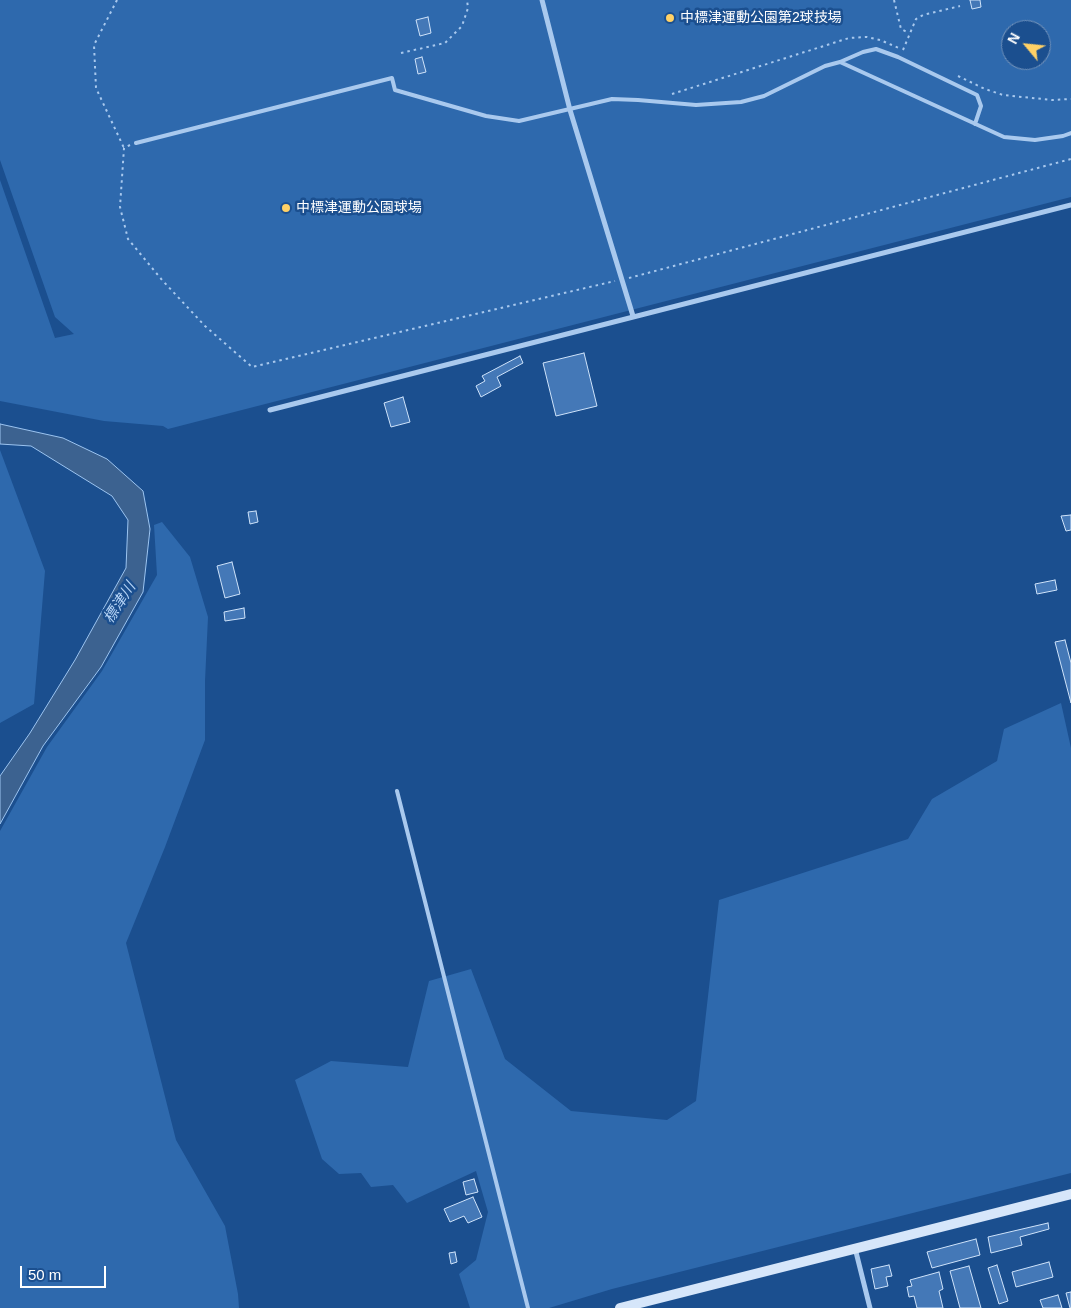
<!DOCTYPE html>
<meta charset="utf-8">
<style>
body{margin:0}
#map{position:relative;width:1071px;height:1308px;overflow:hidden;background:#1b4f8f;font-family:Arial,sans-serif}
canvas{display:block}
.north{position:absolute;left:1001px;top:20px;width:50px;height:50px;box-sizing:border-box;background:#1b4f8f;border:1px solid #7695bc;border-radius:50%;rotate:298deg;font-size:14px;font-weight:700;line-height:20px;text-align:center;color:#fff}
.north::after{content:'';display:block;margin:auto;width:18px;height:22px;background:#ffd166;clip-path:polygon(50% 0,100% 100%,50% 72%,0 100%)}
.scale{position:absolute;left:20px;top:1266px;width:86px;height:22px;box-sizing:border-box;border:2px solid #fff;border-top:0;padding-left:6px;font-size:15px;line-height:18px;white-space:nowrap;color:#fff;-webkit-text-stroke:4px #1b4f8f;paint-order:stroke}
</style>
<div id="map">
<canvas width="1071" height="1308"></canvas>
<div class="north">N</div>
<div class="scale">50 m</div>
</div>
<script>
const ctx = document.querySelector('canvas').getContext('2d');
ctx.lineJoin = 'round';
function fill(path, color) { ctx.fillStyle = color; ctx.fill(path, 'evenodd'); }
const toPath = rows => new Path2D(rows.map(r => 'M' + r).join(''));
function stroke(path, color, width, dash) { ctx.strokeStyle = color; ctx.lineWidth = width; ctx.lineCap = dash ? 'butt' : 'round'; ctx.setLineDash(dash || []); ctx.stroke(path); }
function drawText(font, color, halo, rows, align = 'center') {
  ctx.font = font + ' Arial,"Noto Sans JP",sans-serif'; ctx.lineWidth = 5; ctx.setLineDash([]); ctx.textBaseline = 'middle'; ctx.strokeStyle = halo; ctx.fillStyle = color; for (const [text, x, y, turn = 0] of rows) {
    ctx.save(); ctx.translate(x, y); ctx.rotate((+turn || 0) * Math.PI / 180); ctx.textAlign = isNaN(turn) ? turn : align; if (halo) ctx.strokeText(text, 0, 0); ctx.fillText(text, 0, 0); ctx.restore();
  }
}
const green = toPath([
 [0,0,1071,0,1071,197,168,429,163,426,104,421,0,401,0,180,55,338,74,334,55,317,0,160],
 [1011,30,1041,30,1041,60,1011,60],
 [0,450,45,571,34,704,0,723],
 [162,522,190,557,208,617,205,681,205,740,165,847,126,943,176,1140,225,1226,238,1294,239,1308,0,1308,0,831,47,747,102,671,157,575,154,525],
 [1061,703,1071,748,1071,1173,612,1289,549,1308,470,1308,459,1274,476,1260,488,1212,476,1171,407,1203,393,1185,371,1187,361,1173,339,1174,322,1159,295,1080,331,1061,408,1067,429,981,471,969,505,1059,571,1111,667,1120,696,1101,719,900,908,839,932,799,997,761,1004,729]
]);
const water = toPath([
 [0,424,63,438,107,459,143,491,150,529,143,592,101,667,43,746,0,824,0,776,30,733,75,660,126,568,128,520,112,496,31,446,0,444,0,424]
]);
const building = toPath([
 [970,0,980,0,981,7,972,9,970,0],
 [428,17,431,33,420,36,416,20,428,17],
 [422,57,426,72,418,74,415,59,422,57],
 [584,353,597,406,556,416,543,363,584,353],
 [520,356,523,363,497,377,501,386,481,397,476,386,485,381,482,376,520,356],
 [403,397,410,422,391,427,384,403,403,397],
 [256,511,258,522,250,524,248,512,256,511],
 [1071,515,1071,530,1066,531,1061,516,1071,515],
 [232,562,240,594,225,598,217,566,232,562],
 [1055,580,1057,590,1037,594,1035,584,1055,580],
 [244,608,245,618,225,621,224,612,244,608],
 [1065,640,1071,663,1071,703,1055,642,1065,640],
 [474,1179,478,1192,466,1195,463,1182,474,1179],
 [473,1197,482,1217,468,1223,464,1216,450,1222,444,1209,473,1197],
 [1048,1223,1049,1229,1020,1237,1022,1245,991,1253,988,1237,1048,1223],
 [976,1239,980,1255,932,1268,927,1252,976,1239],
 [455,1252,457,1262,451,1264,449,1253,455,1252],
 [1049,1262,1053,1277,1016,1287,1012,1272,1049,1262],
 [889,1265,892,1276,886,1277,888,1286,875,1289,871,1269,889,1265],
 [997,1265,1008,1301,999,1304,988,1268,997,1265],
 [969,1266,981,1308,960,1308,950,1271,969,1266],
 [939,1272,943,1289,939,1291,943,1308,917,1308,914,1296,909,1297,907,1287,912,1286,910,1280,939,1272],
 [1071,1292,1071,1308,1070,1308,1066,1293,1071,1292],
 [1058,1295,1062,1308,1043,1308,1040,1300,1058,1295]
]);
const path = toPath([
 [117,0,94,45,96,88,124,148],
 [894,0,901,29,909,33],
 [903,50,916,19,923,15,960,6],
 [401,53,445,43,462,26,468,8,467,0],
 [958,76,985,89,1003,95,1052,100,1071,99],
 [672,94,849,38,867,37,880,40,899,48],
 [130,145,124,148,120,207,128,239,162,280,205,326,252,367,615,281],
 [629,278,1071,159]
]);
const lane = toPath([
 [840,62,863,52,876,49,898,57,977,95,981,106,975,124],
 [136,143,392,78,395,90,486,116,519,121,612,99,638,100,696,105,741,102,764,96,825,66,840,62,1004,137,1035,140,1063,136,1071,133],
 [397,791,528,1308]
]);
const street = toPath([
 [542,0,570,110,633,316],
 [270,410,1071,205],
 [855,1248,870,1308]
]);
const secondary = toPath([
 [620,1308,1071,1194]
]);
const markers = [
 [670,18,5,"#ffd166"],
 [286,208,5,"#ffd166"]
];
const poiNames = [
 ["中標津運動公園第2球技場",680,18],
 ["中標津運動公園球場",296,208]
];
const waterNames = [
 ["標津川",120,603,-57]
];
fill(green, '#2e69ad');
fill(water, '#3c6290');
stroke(water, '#9cc4f0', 1);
fill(building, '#4478b7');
stroke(building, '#cfe3fa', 1);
stroke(path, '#a9c9ee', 2, [2.5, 4]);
stroke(lane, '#a9c9ee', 4);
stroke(street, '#a9c9ee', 5);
stroke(secondary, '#d6e6fa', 10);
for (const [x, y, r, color] of markers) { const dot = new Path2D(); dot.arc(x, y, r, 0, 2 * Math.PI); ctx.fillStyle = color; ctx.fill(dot); stroke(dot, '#1b4f8f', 2); }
drawText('14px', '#fff', '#1b4f8f', poiNames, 'left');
drawText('italic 15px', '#b5d3f5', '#1b4f8f', waterNames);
</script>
